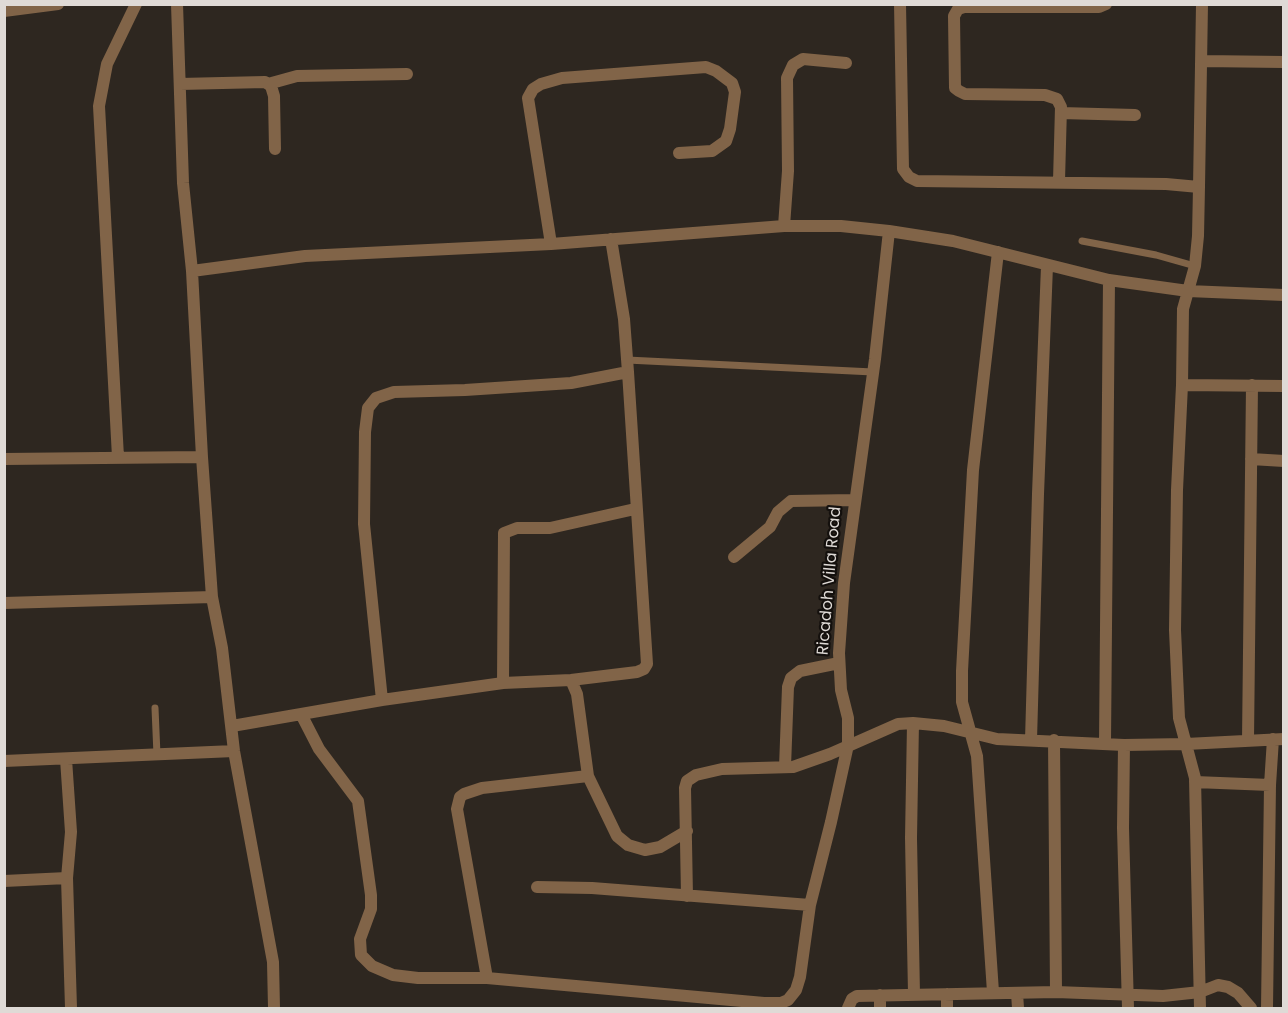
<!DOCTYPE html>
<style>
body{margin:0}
#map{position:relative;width:1288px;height:1013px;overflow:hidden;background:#2e2720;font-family:Poppins,sans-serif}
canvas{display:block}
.frame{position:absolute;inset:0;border:6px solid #dfdad6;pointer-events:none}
</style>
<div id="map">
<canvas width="1288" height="1013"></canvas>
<div class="frame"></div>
</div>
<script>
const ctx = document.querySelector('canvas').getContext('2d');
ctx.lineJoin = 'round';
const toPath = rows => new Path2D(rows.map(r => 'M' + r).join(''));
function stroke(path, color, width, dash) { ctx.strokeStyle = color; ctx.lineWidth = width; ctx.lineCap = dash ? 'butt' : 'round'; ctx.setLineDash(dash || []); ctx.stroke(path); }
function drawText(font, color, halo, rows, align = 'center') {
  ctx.font = font + ' Poppins,sans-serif'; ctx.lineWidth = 4.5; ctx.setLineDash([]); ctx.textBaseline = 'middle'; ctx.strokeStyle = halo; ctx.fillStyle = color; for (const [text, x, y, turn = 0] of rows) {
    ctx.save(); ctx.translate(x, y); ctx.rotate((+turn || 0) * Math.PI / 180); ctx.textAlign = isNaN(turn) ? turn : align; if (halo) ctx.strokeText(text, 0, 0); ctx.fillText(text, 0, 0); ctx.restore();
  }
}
const service = toPath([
 [1082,241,1156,255,1195,266],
 [627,360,873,372],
 [155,708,157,755]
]);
const minor = toPath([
 [177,4,183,183,192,271,202,457,212,597,222,648,234,751,273,962,274,1008],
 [900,4,903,169,909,177,917,181,1166,184,1199,187,1202,4],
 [4,11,58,4],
 [1202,61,1284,62],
 [180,84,265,82,268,84,297,76,407,74],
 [268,84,271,86,274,96,275,149],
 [1061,113,1135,115],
 [1059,181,1061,107,1057,99,1045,95,965,94,959,91,955,88,954,16,958,9,964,7,1099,7,1106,4],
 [1199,187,1198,236,1195,266,1183,309,1182,385,1177,490,1175,630,1179,718,1195,778,1200,1008],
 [784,226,788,171,787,78,793,65,803,59,846,63],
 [551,244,528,98,533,89,541,84,562,78,706,67,716,71,732,83,735,92,730,129,726,141,712,151,679,153],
 [192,271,305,256,551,244,784,226,841,226,889,231,953,241,1109,280,1188,291,1284,295],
 [1182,385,1284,386],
 [118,457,99,106,107,64,136,4],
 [4,459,202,457],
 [1251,459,1284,461],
 [734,557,770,527,778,512,791,501,854,500],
 [4,603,212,597],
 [571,680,577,694,588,776,617,836,628,845,645,850,660,847,687,831],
 [503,683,504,533,517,528,550,528,635,509],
 [382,700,364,524,365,432,368,408,376,398,394,392,465,390,571,383,628,372],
 [301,714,319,749,358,801,371,895,371,909,360,939,361,955,372,966,393,975,418,978,487,978,764,1003,781,1003,788,1000,796,990,800,977,810,905,831,822,848,745,848,718,841,690,839,653,844,583,875,359,889,231],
 [913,723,911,838,914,994],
 [232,726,382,700,503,683,571,680,637,672,644,669,647,664,628,372,624,319,611,239],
 [1031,740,1038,494,1047,266],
 [1054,740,1056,992],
 [1248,740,1252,385],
 [1105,743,1109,280],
 [1124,745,1123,828,1128,1008],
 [66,759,71,832,67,878,71,1008],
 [4,761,234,751],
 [785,767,788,687,791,678,800,671,839,663],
 [1195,782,1270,785],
 [4,881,67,878],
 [537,887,592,888,810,905],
 [687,896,685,788,687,781,696,775,722,769,793,767,830,754,898,724,913,723,944,726,997,739,1124,745,1186,744,1284,739],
 [487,978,457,809,460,797,464,794,482,788,588,776],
 [993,992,977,756,962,702,962,671,973,470,998,252],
 [1017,993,1018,1008],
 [947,994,947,1008],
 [880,995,880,1008],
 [848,1008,852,999,857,996,1056,992,1163,996,1200,992,1218,985,1228,987,1238,993,1251,1008],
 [1267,1008,1270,785,1273,739]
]);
const streetNames = [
 ["Ricadoh Villa Road",830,581,-85]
];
stroke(service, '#816448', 7);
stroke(minor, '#816448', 12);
drawText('16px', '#dfdad6', '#14100d', streetNames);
</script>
